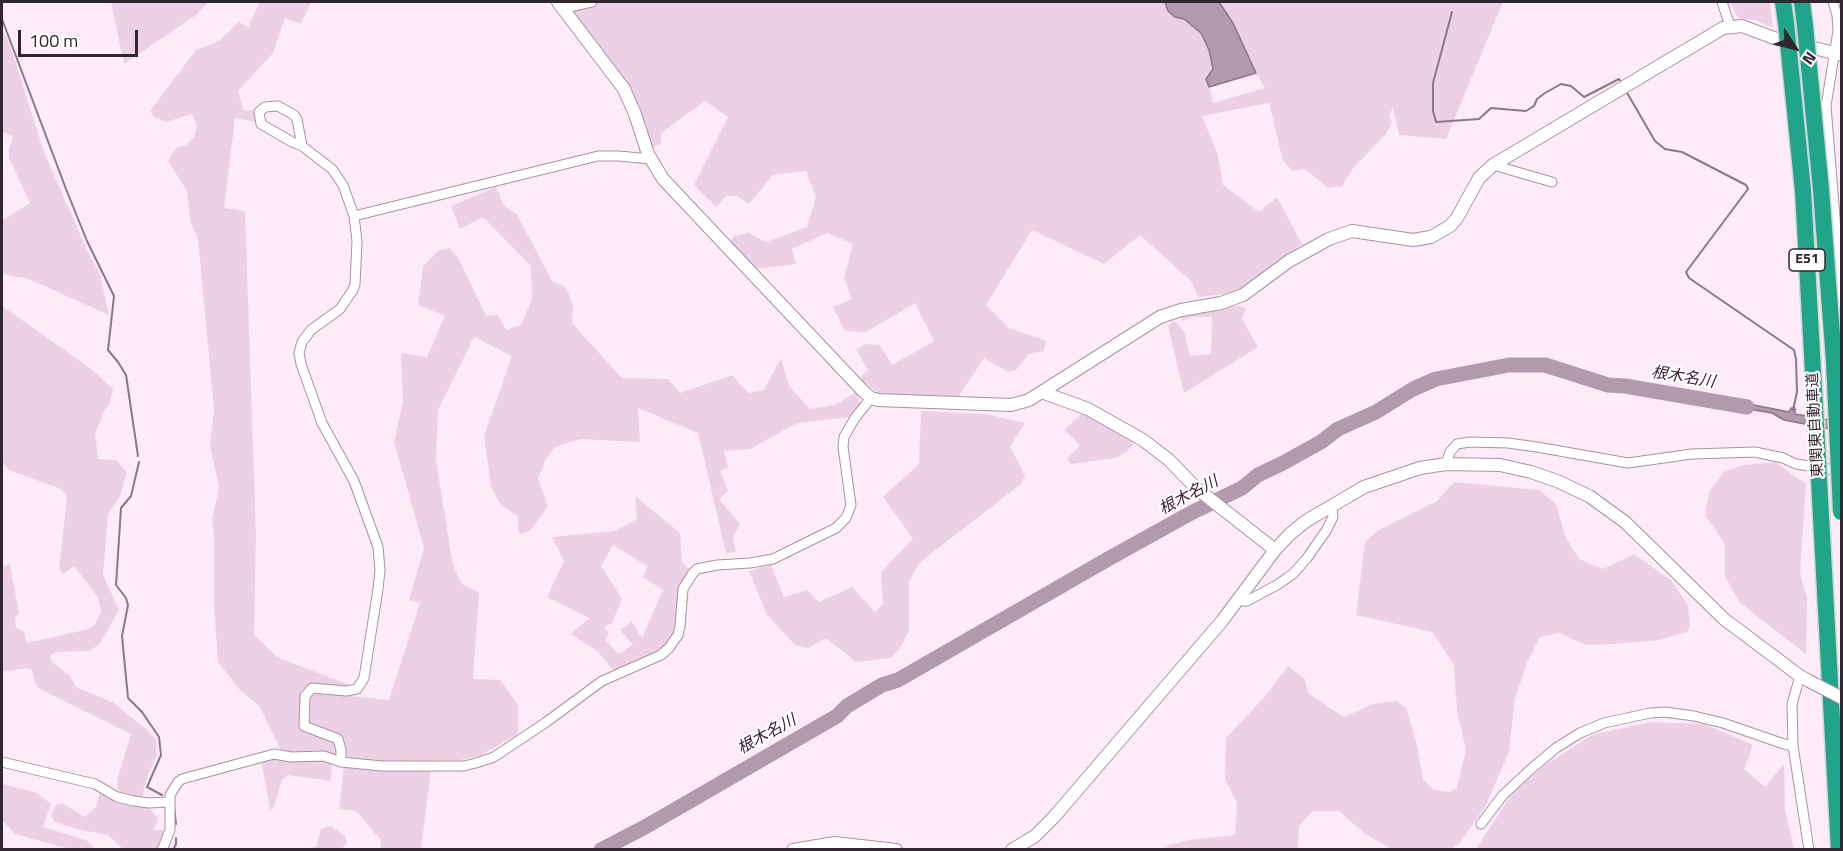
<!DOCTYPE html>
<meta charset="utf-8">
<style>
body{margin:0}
#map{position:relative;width:1843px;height:851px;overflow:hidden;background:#fdecf8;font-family:"Titillium Web",sans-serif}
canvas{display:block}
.frame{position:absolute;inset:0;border:3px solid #30262e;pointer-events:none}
.north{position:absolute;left:1765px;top:18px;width:60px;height:60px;-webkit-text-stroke:4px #fff;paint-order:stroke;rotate:126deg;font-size:16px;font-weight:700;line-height:24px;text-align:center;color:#30262e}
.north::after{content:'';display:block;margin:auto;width:21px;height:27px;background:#30262e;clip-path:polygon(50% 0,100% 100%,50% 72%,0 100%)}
.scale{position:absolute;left:18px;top:30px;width:120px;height:27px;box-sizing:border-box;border:3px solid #30262e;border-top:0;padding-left:8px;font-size:18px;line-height:21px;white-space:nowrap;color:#30262e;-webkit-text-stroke:4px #fff;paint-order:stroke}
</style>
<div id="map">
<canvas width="1843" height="851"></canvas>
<div class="frame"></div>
<div class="north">N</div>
<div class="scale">100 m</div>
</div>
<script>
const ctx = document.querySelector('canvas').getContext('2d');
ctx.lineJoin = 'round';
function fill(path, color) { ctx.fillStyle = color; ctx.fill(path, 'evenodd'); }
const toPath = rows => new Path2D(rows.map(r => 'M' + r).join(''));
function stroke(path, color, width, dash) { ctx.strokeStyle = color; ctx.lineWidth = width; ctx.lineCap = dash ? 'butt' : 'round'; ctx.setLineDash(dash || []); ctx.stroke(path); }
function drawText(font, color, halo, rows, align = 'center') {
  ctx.font = font + ' "Titillium Web","Noto Sans JP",sans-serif'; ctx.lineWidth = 4.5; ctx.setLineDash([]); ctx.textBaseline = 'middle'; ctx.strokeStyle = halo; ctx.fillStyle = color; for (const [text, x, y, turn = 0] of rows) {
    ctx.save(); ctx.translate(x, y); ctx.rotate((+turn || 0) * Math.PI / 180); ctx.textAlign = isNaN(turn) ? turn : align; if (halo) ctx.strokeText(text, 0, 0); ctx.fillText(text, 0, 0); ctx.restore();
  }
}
const green = toPath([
 [111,2,209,2,196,15,124,64],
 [260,2,311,2,301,24,285,18,273,53,238,91,243,110,257,111,256,122,235,118,224,208,245,211,256,535,254,635,277,657,352,686,350,696,389,700,420,603,409,600,424,548,394,442,403,401,401,353,427,357,445,316,418,305,423,266,438,251,449,248,458,257,486,316,498,315,506,330,521,325,532,299,531,266,483,217,460,229,451,206,496,187,504,206,517,214,552,281,566,287,573,306,572,323,622,378,668,379,680,393,733,375,739,384,749,393,764,390,781,358,789,386,810,409,835,405,856,392,860,404,851,417,797,423,750,449,724,451,728,467,720,471,728,491,719,499,740,524,733,538,736,552,726,553,698,433,638,408,640,442,580,439,555,447,546,459,538,479,548,506,530,531,519,534,517,516,500,504,491,486,484,436,512,356,474,337,438,410,436,460,453,565,462,584,479,593,473,679,500,680,518,705,518,734,479,756,460,760,381,761,348,758,318,750,291,753,280,749,260,707,239,689,218,662,214,604,214,536,212,520,219,487,210,446,214,409,198,239,190,220,187,191,168,161,176,148,186,145,194,137,197,126,192,114,166,122,154,117,150,111,196,50,219,41,239,22,248,27],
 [564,2,1503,2,1446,139,1399,135,1393,107,1389,116,1392,122,1386,134,1354,167,1342,186,1328,188,1305,169,1293,171,1283,161,1269,103,1202,116,1218,155,1223,185,1259,212,1277,197,1302,244,1248,287,1233,293,1198,297,1191,281,1140,235,1104,264,1032,230,986,305,1009,328,1047,341,1043,351,1029,354,1016,370,1008,372,984,358,959,396,889,395,879,393,859,379,868,370,856,350,866,344,880,345,892,365,934,341,915,303,866,332,845,331,833,307,852,299,844,278,853,244,827,233,792,249,796,264,755,269,729,243,734,236,749,233,766,242,807,227,816,197,806,171,773,175,749,204,737,196,726,196,716,207,694,185,728,117,705,101,661,133,661,144,652,148,636,102],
 [1256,73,1265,88,1213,103,1210,87],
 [1730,2,1770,2,1773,28,1755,20,1738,18],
 [2,30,9,42,44,152,87,250,100,274,109,315,26,278,5,275,2,272,2,218,3,220,30,203,9,158,9,149,13,136,2,131],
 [2,306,90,368,113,389,110,403,104,412,95,434,98,459,116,460,127,472,120,496,108,515,103,575,119,610,100,644,89,651,58,652,50,655,52,662,70,676,76,687,114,703,148,731,156,740,157,755,149,772,141,799,124,796,118,792,117,780,131,734,38,688,35,683,32,670,27,668,2,672,2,566,10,564,19,613,15,618,16,627,24,632,27,643,89,629,95,624,101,612,98,597,74,566,63,574,59,568,67,498,61,489,9,470,2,462],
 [1239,306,1246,308,1242,319,1258,347,1184,393,1168,326,1173,321,1176,322,1184,331,1190,356,1211,354,1212,317,1194,317,1182,321,1181,316,1201,309],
 [921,411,987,414,1025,423,1010,447,1025,475,1021,484,919,563,909,582,909,631,899,650,890,658,856,662,826,638,808,648,795,645,767,615,749,571,771,565,784,597,807,590,819,602,852,587,875,612,883,604,881,572,913,539,883,497,919,464],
 [1083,413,1120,431,1134,444,1126,452,1116,458,1071,464,1067,459,1080,445,1064,430],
 [1775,462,1806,484,1800,573,1807,598,1806,654,1739,602,1725,576,1725,544,1705,515,1709,492,1724,472,1743,465],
 [1454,482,1539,490,1556,504,1566,538,1579,559,1603,569,1634,554,1672,581,1688,606,1690,626,1687,632,1658,640,1613,644,1586,645,1559,633,1540,637,1526,665,1515,699,1509,752,1486,805,1460,843,1451,849,1391,849,1364,833,1339,811,1313,811,1299,826,1298,849,1165,849,1169,845,1189,840,1235,835,1237,803,1225,779,1226,738,1267,694,1288,666,1305,679,1308,693,1344,717,1373,704,1396,701,1406,708,1416,740,1423,779,1434,790,1449,792,1457,788,1466,749,1457,712,1454,665,1432,632,1356,615,1365,542,1377,531,1437,501],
 [635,496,680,533,682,562,690,570,679,589,678,626,667,647,656,655,614,671,597,651,571,634,589,618,547,597,564,561,552,537,614,531,637,519],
 [613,545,647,566,643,577,663,590,642,638,632,622,620,630,633,645,619,654,605,640,609,633,604,627,609,624,611,625,622,599,601,566],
 [1650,722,1704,724,1753,745,1744,769,1765,787,1784,764,1785,810,1794,849,1476,849,1511,795,1545,765,1592,735],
 [274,759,321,760,332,763,331,781,288,775,282,780,273,809,270,809,262,763],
 [344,766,431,770,421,849,381,849,381,840,356,811,339,809],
 [3,784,37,793,51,804,43,827,86,840,96,849,70,849,15,834,2,820,2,791],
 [100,791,118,800,150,809,158,818,154,830,164,830,159,848,157,849,122,848,108,835,76,829,54,821,51,815,56,805,62,803,85,817,96,807],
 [330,826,345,836,347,843,341,849,297,849,316,847,321,829]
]);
const water = toPath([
 [1165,2,1219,2,1233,23,1256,73,1209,87,1206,79,1213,69,1209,50,1201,33,1184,19,1175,17,1168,11,1165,2],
 [1734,401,1789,412,1791,408,1795,408,1795,414,1841,422,1841,431,1784,420,1772,413,1724,405,1734,401]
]);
const stream = toPath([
 [1452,12,1433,83,1433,111,1436,122,1479,119,1491,108,1526,111,1534,106,1537,99,1545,93,1561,84,1571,86,1584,97,1619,79,1622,83],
 [2,19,66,189,87,241,114,296,108,350,118,362,126,375,138,456],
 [1626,91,1655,141,1665,149,1682,152,1746,185,1748,189,1686,272,1689,278,1794,350,1796,359,1797,392,1793,410],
 [139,462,131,496,121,508,116,585,126,598,128,605,122,636,128,698,142,712,159,737,161,755,147,787,162,795],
 [174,806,176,824],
 [173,850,176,844,176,838]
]);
const river = toPath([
 [601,850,645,827,837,716,847,706,882,685,898,680,1108,559,1191,513,1242,488,1258,475,1283,463,1321,442,1338,429,1376,412,1413,389,1436,379,1509,365,1545,365,1608,385,1625,386,1747,407]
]);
const minor = toPath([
 [1722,2,1730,26],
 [1833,2,1837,15,1838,31,1826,106,1842,304],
 [564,8,592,2],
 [302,146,297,119,294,115,278,106,265,107,259,112,261,124,292,142,302,146,332,169,343,185,354,216,357,241,355,284,353,290,340,309,311,330,302,342,299,353,301,364,322,423,354,481,378,547,380,570,378,589,364,678,357,689,346,691,312,688,305,696,304,726,338,739,341,750,341,762],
 [1493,165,1552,182],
 [354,216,598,156,619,156,650,159],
 [1446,464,1450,452,1457,444,1470,442,1508,443,1537,447,1628,463,1692,454,1755,452,1783,458,1796,464,1842,471],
 [1238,601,1247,601,1277,585,1293,574,1307,558,1326,531,1333,517,1332,506],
 [1800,676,1792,704,1793,746,1809,850],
 [2,762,95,784,117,797,134,801,149,803,168,802],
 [1481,824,1503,795,1532,768,1556,748,1580,733,1604,723,1650,713,1665,712,1694,716,1723,723,1784,744,1793,746],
 [162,850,170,830,170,795,178,782,182,779,274,754,291,757,324,756,341,762,382,766,464,766,476,763,494,757,545,723,602,681,661,655,669,648,678,635,680,626,683,589,693,573,697,569,717,565,750,563,773,559,836,528,846,518,851,505,843,447,844,437,855,418,871,398]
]);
const tertiary = toPath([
 [558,2,624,89,635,114,648,154,663,179,863,391,871,398,878,400,1011,405,1029,400,1160,317,1181,310,1221,303,1243,295,1289,261,1329,239,1352,231,1413,240,1431,237,1450,226,1457,218,1479,178,1493,165,1723,28,1742,26,1774,38,1842,55],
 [1044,393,1088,409,1143,440,1169,460,1196,488,1275,550],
 [793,850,835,843,896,850],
 [1012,850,1035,836,1054,817,1222,621,1275,550,1290,534,1306,521,1364,487,1420,468,1446,464,1500,465,1531,472,1557,481,1589,496,1625,522,1724,619,1800,676,1809,681]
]);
const motorway = toPath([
 [1783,2,1786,23],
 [1802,2,1805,26],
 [1820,498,1839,850]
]);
const tertiaryBridge = toPath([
 [1809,681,1842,698]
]);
const motorwayBridge = toPath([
 [1786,23,1803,191,1820,498],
 [1805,26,1821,189,1834,361,1841,512]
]);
const shields = [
 [1807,260,36]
];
const shieldNames = [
 ["E51",1807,260]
];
const streetNames = [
 ["東関東自動車道",1816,425,-93]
];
const waterNames = [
 ["根木名川",1683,378,9],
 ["根木名川",1189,496,-28],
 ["根木名川",767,735,-29]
];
fill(green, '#ecd0e5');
fill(water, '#b399ad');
stroke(water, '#8c7687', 1.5);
stroke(stream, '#8c7687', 2);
stroke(river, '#b399ad', 15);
stroke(minor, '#aa90a4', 11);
stroke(tertiary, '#aa90a4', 14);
stroke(motorway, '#d6d4d5', 19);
stroke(minor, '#fff', 9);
stroke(tertiary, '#fff', 12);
stroke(motorway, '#20a589', 16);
stroke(tertiaryBridge, '#aa90a4', 14, []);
stroke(motorwayBridge, '#d6d4d5', 19, []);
stroke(tertiaryBridge, '#fff', 12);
stroke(motorwayBridge, '#20a589', 16);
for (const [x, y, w] of shields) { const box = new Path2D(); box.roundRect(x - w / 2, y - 11, w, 22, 4.5); ctx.fillStyle = '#fff'; ctx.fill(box); stroke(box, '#30262e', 1.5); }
drawText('bold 14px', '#30262e', null, shieldNames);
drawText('15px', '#30262e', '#fff', streetNames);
drawText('italic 16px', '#3d1937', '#fff', waterNames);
</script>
